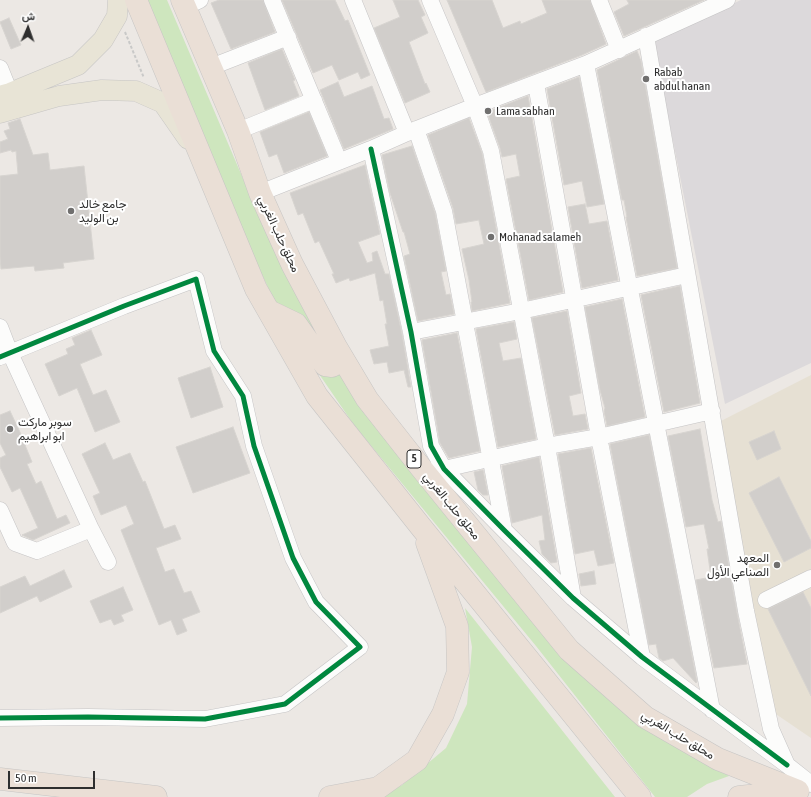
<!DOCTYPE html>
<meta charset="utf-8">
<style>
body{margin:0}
#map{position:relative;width:811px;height:797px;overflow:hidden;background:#ece8e4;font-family:"Asap Condensed",Vazirmatn,sans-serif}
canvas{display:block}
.north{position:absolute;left:8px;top:8px;width:40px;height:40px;-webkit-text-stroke:3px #fff;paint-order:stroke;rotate:2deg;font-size:11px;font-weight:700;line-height:16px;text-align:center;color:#2e2e2e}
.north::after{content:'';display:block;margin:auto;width:14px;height:18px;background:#2e2e2e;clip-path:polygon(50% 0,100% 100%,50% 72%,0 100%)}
.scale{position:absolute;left:8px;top:771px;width:87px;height:18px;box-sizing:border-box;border:2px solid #2e2e2e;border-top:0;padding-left:5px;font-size:12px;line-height:14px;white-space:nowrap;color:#2e2e2e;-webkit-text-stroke:3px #fff;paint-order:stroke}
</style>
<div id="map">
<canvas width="811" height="797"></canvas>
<div class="north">ش</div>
<div class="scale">50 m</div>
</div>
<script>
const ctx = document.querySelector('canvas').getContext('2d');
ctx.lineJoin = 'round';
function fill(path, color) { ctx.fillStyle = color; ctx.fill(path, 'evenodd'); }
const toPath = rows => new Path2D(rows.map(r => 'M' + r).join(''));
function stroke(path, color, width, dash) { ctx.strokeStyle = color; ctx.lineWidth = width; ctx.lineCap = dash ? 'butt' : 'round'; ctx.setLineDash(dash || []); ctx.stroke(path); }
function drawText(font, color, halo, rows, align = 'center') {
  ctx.font = font + ' "Asap Condensed",Vazirmatn,sans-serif'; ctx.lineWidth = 4; ctx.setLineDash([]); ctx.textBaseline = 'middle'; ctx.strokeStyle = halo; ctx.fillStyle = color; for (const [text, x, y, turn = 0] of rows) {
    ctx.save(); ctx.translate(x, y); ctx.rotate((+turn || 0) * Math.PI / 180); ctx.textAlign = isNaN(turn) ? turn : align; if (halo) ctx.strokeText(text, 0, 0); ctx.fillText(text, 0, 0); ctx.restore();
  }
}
const industrial = toPath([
 [741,0,811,0,811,363,725,404,653,40]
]);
const education = toPath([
 [811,375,811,738,767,708,719,422]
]);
const green = toPath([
 [147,0,167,0,250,195,326,350,275,302,246,241],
 [293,336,339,372,640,726,729,776,707,784,687,797,655,797,536,646,354,425],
 [465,608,615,797,378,797,402,785,446,748,467,704,472,647]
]);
const building = toPath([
 [219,0,263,0,275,32,231,49,211,3,219,0],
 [282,0,335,0,345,21,348,20,370,75,361,79,358,72,339,80,332,65,313,73,282,0],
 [393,0,418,0,425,15,421,17,428,33,409,42,425,84,426,83,430,92,405,103,374,28,400,17,393,0],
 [447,0,492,0,503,28,520,21,521,24,547,13,542,0,590,0,606,44,582,55,486,92,447,0],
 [627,0,704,0,624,36,614,12,629,4,627,0],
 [9,18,21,45,11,49,0,22,9,18],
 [282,49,295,80,293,81,299,96,265,110,248,63,282,49],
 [637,51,641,61,677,268,637,276,626,217,627,217,624,200,622,200,597,70,637,51],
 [579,77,604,204,587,207,582,181,564,185,547,89,579,77],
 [338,82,344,97,372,86,384,119,389,118,393,129,344,149,320,90,338,82],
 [528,96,563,292,529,300,506,179,520,176,516,154,502,157,500,148,487,112,528,96],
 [309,112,327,156,284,173,277,154,269,157,260,132,309,112],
 [469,118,482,153,510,303,472,311,471,302,472,302,469,280,462,249,484,244,479,221,479,220,456,224,453,208,428,135,469,118],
 [20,119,33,155,48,153,50,170,84,166,94,259,63,263,64,268,35,271,34,266,1,269,0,257,0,176,18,174,16,151,12,152,11,150,0,153,0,142,8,139,4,131,10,129,8,123,20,119],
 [412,146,435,213,446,271,441,272,446,295,450,294,454,314,418,321,404,256,410,254,404,232,403,232,390,193,382,155,412,146],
 [365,165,380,234,358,242,367,263,373,261,372,253,377,251,385,274,389,274,402,334,411,387,408,387,404,370,389,373,387,362,374,364,370,350,389,346,385,324,387,324,383,300,380,301,375,273,350,281,349,278,336,283,332,274,334,274,319,241,315,243,303,213,298,215,290,193,365,165],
 [585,204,589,224,607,221,618,280,582,288,568,207,585,204],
 [680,286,700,403,664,412,641,295,680,286],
 [622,299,645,417,607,426,604,411,605,408,600,390,585,307,622,299],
 [567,311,581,393,569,396,573,416,585,414,588,429,555,435,532,318,567,311],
 [514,322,517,339,499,343,503,361,521,358,536,439,498,447,476,329,514,322],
 [91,330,102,355,80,364,93,395,106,390,120,422,95,432,77,388,59,396,45,364,68,354,66,349,75,345,72,338,91,330],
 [457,333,480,451,449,458,440,443,422,340,457,333],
 [210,367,223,407,191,418,178,378,210,367],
 [10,411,26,445,25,445,32,462,27,464,36,484,41,481,57,519,66,515,70,523,33,540,22,535,38,528,20,488,12,492,0,467,0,458,6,455,0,443,0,415,10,411],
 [233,427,250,473,193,493,176,447,233,427],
 [700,429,712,500,718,522,721,521,737,613,747,664,714,668,696,580,711,577,707,549,709,549,704,524,686,527,668,436,700,429],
 [774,431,781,449,757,460,749,442,774,431],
 [649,435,697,682,696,683,673,658,663,661,659,658,656,644,649,645,610,444,649,435],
 [105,443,113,460,130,453,143,482,145,481,164,529,175,525,181,539,156,548,165,572,174,569,184,593,191,591,200,612,182,619,187,631,177,635,171,620,159,625,121,530,134,524,126,505,101,515,93,496,100,493,82,454,105,443],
 [591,448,614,563,598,566,594,550,575,554,558,454,591,448],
 [539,457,557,562,551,563,542,554,539,541,545,540,542,515,512,523,502,466,539,457],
 [483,470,488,495,483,495,478,490,474,472,483,470],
 [779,477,811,541,811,548,784,562,749,493,779,477],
 [64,570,72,587,40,602,37,596,0,613,0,587,25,576,30,586,64,570],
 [594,571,596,584,581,586,579,574,594,571],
 [123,587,133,610,121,615,124,621,114,625,111,619,100,623,90,601,123,587],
 [803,592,811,608,811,696,768,609,803,592]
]);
const path = toPath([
 [125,32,144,78]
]);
const minor = toPath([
 [272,0,339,161],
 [353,0,407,133],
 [430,0,475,106,491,151,547,446,573,598],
 [599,0,619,50],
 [185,7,200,0],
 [646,36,746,611,771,729,787,765,811,784],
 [586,64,712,710],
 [211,67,288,37],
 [0,68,10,93],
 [536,84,599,437,642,657],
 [416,129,444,211,504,530],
 [238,131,314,100],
 [371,149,411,332,431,446,444,469,504,530,573,598,642,657,787,765],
 [260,193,371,149,407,133,475,106,586,64,727,0],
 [0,327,10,353,91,529,108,562],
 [411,332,521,311,687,275],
 [0,357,124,306,196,279,214,351,243,396,254,446,293,558,316,602,360,647,285,704,205,719,88,717,0,718],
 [436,469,444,469,547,446,599,437,712,411],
 [0,510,15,543,37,551,91,529],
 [766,600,811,578]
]);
const major = toPath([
 [0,96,10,93,78,65,103,40,117,16,118,0],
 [0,113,59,96,102,90,136,91,163,103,188,139]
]);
const highway = toPath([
 [136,0,256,289,317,396,421,527,640,797],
 [182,0,238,131,260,193,292,264,336,347,367,399,422,469,569,650,645,717,718,759,798,791],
 [269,311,296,324,325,365,332,366,339,362,336,347],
 [0,779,156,797],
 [330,797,378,788,417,760,443,714,458,672,457,626,427,543],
 [739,797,796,791]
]);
const cycleway = toPath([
 [371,149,411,332,431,446,444,469,504,530,573,598,642,657,787,765],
 [0,357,124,306,196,279,214,351,243,396,254,446,293,558,316,602,360,647,285,704,205,719,88,717,0,718]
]);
const markers = [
 [646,79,4,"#706f6e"],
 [488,111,4,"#706f6e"],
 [71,211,4,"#706f6e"],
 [491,237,4,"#706f6e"],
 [10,429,4,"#706f6e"],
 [777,565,4,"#706f6e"]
];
const shields = [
 [414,459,14]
];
const shieldNames = [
 ["5",414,459]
];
const poiNames = [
 ["Rabab",654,72],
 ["abdul hanan",654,86],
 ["Lama sabhan",496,111],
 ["جامع خالد",79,204],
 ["بن الوليد",79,218],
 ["Mohanad salameh",499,237],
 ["سوبر ماركت",18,422],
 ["ابو ابراهيم",18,436],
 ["المعهد",769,558,"right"],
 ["الصناعي الأول",769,572,"right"]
];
const streetNames = [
 ["محلق حلب الغربي",279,234,65],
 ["محلق حلب الغربي",452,506,51],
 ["محلق حلب الغربي",678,735,31]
];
fill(industrial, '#dcd9db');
fill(education, '#e6e0d3');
fill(green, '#cee6be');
fill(building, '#d1cecb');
stroke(building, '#d7d4d0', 1);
stroke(minor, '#c5c4c5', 17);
stroke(major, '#c6c5c4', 21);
stroke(highway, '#c6c5c4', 23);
stroke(path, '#c9c9c8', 2, [3, 2]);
stroke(minor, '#fcfcfb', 16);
stroke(major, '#e8e4d6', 20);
stroke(highway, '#eadfd6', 22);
stroke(cycleway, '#00873e', 5);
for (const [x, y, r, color] of markers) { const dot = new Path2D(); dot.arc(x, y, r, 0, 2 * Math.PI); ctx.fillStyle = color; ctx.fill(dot); stroke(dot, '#fff', 1.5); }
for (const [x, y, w] of shields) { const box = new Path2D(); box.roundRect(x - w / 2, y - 9, w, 18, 3); ctx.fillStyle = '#fff'; ctx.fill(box); stroke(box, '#2e2e2e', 1); }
drawText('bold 11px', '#2e2e2e', null, shieldNames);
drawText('12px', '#2e2e2e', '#fff', poiNames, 'left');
drawText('12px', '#2e2e2e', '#fff', streetNames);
</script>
